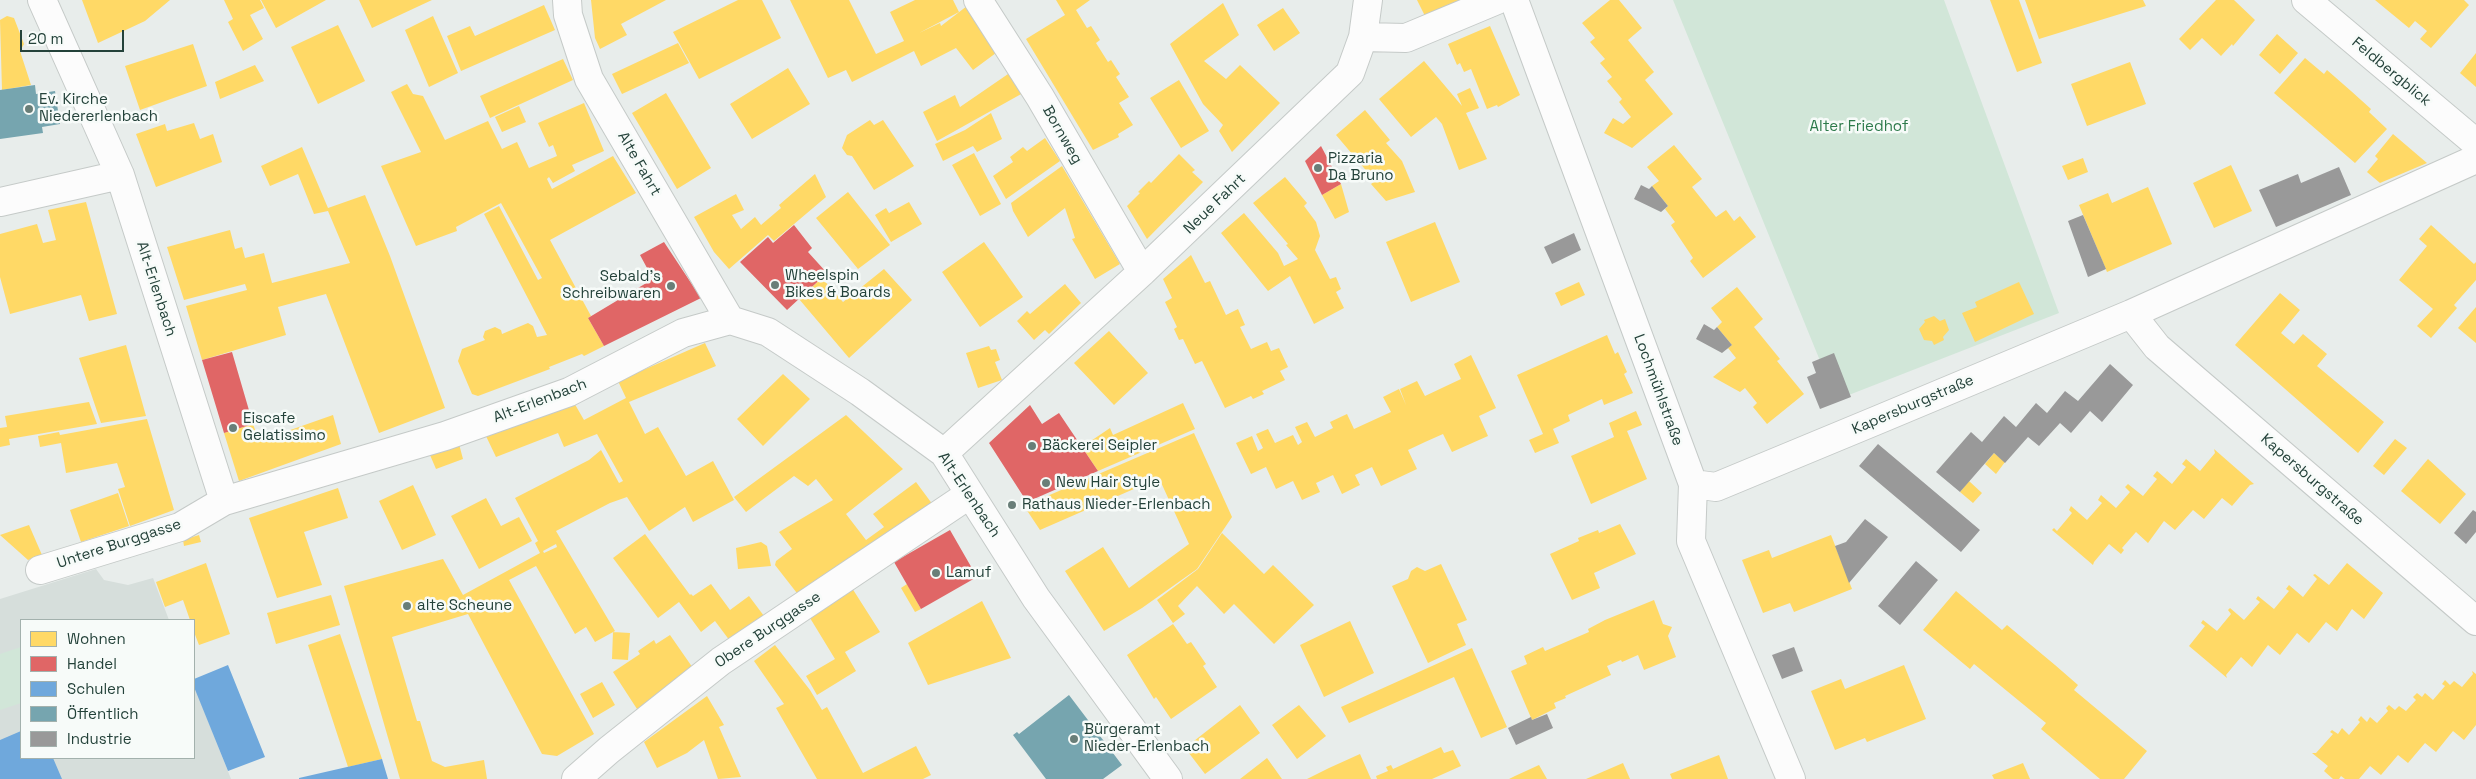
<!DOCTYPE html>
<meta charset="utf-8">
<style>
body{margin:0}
#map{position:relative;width:2476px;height:779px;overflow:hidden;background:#e8edeb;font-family:"Space Grotesk",sans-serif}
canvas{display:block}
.legend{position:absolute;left:20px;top:619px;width:175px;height:140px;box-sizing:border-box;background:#f7fbf9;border:1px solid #a3b1ad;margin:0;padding:6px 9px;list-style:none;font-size:15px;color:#24423a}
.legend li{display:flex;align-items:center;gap:10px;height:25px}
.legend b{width:25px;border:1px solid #a3b1ad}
.scale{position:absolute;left:20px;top:30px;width:104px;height:22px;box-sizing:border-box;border:2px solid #24423a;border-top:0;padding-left:6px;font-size:15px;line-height:18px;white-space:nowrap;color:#24423a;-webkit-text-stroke:4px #f7fbf9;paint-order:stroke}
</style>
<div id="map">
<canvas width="2476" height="779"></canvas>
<ul class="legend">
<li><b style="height:14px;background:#ffd966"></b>Wohnen</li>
<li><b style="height:14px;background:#e06666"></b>Handel</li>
<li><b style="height:14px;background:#6fa8dc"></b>Schulen</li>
<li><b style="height:14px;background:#76a5af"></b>Öffentlich</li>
<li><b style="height:14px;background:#999"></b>Industrie</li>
</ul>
<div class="scale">20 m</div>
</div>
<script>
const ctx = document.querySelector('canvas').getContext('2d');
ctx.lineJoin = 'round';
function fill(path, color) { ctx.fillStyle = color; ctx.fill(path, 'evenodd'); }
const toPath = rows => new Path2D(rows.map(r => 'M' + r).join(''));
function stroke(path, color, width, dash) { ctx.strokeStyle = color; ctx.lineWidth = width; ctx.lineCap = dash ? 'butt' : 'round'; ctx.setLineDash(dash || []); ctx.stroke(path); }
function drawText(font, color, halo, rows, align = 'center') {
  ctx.font = font + ' "Space Grotesk",sans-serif'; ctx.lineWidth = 5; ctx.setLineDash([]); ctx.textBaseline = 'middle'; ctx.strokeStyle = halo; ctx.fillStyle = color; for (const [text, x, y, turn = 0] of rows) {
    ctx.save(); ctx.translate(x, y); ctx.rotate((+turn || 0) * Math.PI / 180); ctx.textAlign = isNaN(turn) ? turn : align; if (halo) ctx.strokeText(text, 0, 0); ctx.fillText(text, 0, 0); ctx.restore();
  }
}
const built = toPath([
 [96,569,104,580,128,585,153,578,169,620,21,620,21,758,194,758,194,685,231,779,0,779,0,599]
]);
const green = toPath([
 [1673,0,1944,0,2059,313,1836,400],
 [21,647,21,703,0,710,0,654]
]);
const homes = toPath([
 [82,0,170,0,145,21,98,43],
 [224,0,260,0,264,8,250,15,263,39,243,51,228,22,233,19],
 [261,0,326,0,276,28],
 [359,0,432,0,372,28],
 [591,0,666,0,621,24,627,35,600,49,595,38],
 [738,0,762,0,781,38,699,79,673,32],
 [790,0,849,0,876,54,904,41,890,12,915,0,953,0,959,12,919,33,940,23,941,26,967,6,1000,50,973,70,956,48,921,66,914,51,852,82,846,70,828,78],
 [1056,0,1090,0,1076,10,1087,28,1091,26,1100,40,1096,43,1108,62,1111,60,1120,74,1116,77,1129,97,1119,103,1133,125,1118,134,1119,137,1093,150,1026,39,1065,15],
 [1417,0,1465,0,1426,18],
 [1610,0,1619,0,1642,28,1628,40,1654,72,1645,80,1673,114,1632,148,1604,133,1613,118,1623,124,1631,117,1619,102,1622,99,1607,81,1612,77,1600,63,1605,59,1590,42,1595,38,1582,23],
 [1990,0,2019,0,2042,63,2017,72],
 [2025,0,2143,0,2146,6,2039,39],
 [2216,0,2234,0,2255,20,2233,46,2232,44,2221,56,2202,38,2190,50,2179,39],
 [2375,0,2464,0,2469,5,2431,48,2420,39,2427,31,2415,21,2409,28],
 [1223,3,1239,35,1204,61,1226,79,1240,65,1280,103,1232,152,1219,131,1223,125,1203,104,1170,44],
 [544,5,555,30,461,71,447,36,470,26,475,36],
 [1283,8,1300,33,1274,51,1257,25],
 [7,16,14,18,24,44,20,51,31,85,2,90,0,20],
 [433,16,458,73,429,87,405,30],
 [338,25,365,81,318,104,291,47],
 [1490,26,1520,95,1498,107,1497,105,1487,109,1471,69,1464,72,1460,63,1457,65,1448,44],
 [2277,34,2298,53,2280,74,2259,55],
 [678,43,689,63,622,94,612,74],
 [193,44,207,86,140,110,125,66],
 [2476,53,2476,87,2460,73],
 [2305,58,2324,74,2327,70,2351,91,2371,109,2369,112,2387,129,2355,163,2274,93],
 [563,59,573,80,490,118,480,96],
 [1424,61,1462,106,1457,94,1470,88,1479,108,1466,113,1487,159,1459,170,1442,124,1436,117,1411,137,1379,99],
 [2130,62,2146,104,2087,126,2071,84],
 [255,65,264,81,220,99,215,82],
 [788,68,810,104,752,139,730,104],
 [1011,72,1023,93,937,141,923,112,955,95,960,107],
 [1179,80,1209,131,1181,148,1150,98],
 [407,84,413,94,423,96,445,140,488,121,502,149,517,142,529,168,557,156,553,145,549,147,538,123,584,103,604,151,572,165,575,171,553,183,549,177,547,179,552,189,613,156,636,193,550,240,591,316,588,318,604,346,584,356,582,354,549,367,550,369,478,396,472,394,458,361,462,349,485,340,483,337,485,331,495,327,501,330,502,334,528,323,533,326,537,337,547,335,484,214,499,206,538,280,542,278,501,203,456,227,457,231,416,246,381,166,421,152,391,92],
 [666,93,711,168,677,189,632,113],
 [519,106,526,122,502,132,495,117],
 [1365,110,1390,140,1386,143,1402,161,1415,192,1386,201,1371,184,1375,181,1336,135],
 [991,113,1002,139,977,152,973,146,943,161,935,144,965,130],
 [870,120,874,125,883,120,914,166,874,190,852,156,847,155,842,148,847,135],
 [194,123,200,139,213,134,222,162,156,187,136,134,165,124,167,131],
 [2393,134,2427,163,2380,183,2367,172,2378,159,2375,156],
 [1045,138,1060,161,1006,199,993,176,1013,162,1010,157,1023,147,1027,151],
 [1674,145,1702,179,1692,187,1716,217,1726,210,1734,221,1740,216,1756,237,1703,278,1690,261,1693,258,1671,225,1675,222,1665,209,1668,206,1652,186,1659,181,1647,167],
 [302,147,328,208,365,195,390,256,445,408,379,433,326,294,278,307,286,335,202,360,186,306,247,290,245,284,184,300,167,247,230,230,235,249,242,247,245,258,264,253,272,283,350,263,328,211,314,214,298,174,270,186,261,166],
 [974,153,1001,204,980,216,952,165],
 [1179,154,1195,170,1192,172,1203,182,1147,239,1127,206,1140,193,1138,192,1149,181,1151,183],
 [2083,158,2088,172,2068,180,2062,166],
 [2231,165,2252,211,2214,228,2193,183],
 [1062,166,1120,264,1095,279,1072,239,1075,238,1065,208,1028,237,1013,211,1011,203],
 [815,174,826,197,774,241,768,235,729,269,714,252,694,217,736,194,744,210,732,215,741,229,755,217,761,225,781,208,779,205],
 [1285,177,1307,203,1304,206,1316,222,1320,236,1315,250,1330,279,1336,277,1341,289,1336,292,1344,308,1314,324,1290,276,1268,291,1221,233,1244,213,1278,253,1284,266,1298,259,1286,245,1288,244,1253,203],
 [1341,184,1349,212,1335,219,1322,195],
 [2148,187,2172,244,2107,272,2079,205,2108,193,2112,203],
 [848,192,890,245,858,269,816,218],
 [86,202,117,314,89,321,81,295,10,314,0,277,0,234,37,224,43,243,56,240,48,210],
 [909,202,922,224,891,242,875,215,886,208,889,213],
 [1435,222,1460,282,1411,302,1386,242],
 [2431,225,2474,264,2476,262,2476,280,2454,305,2457,308,2431,338,2417,326,2433,309,2399,280,2427,246,2419,239],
 [984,242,1023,297,980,327,942,272],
 [1191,255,1205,283,1210,281,1226,315,1238,309,1245,325,1240,327,1251,349,1267,342,1271,351,1279,348,1288,367,1280,371,1285,380,1262,391,1264,394,1253,399,1251,396,1225,408,1202,361,1195,364,1183,339,1179,340,1174,329,1177,327,1165,302,1172,298,1163,279],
 [884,269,912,300,849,358,799,299,822,278,843,302],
 [1579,282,1585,295,1561,306,1555,293],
 [2019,282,2034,314,1975,342,1962,313,1977,307,1975,302],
 [1065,284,1081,303,1049,334,1045,330,1034,340,1017,321,1027,311,1030,314],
 [1737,287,1763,319,1754,327,1780,359,1777,361,1804,394,1767,424,1753,407,1757,403,1745,388,1740,392,1713,377,1736,358,1728,348,1732,345,1717,327,1722,322,1711,308],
 [2280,293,2300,310,2281,333,2294,344,2303,334,2327,354,2317,366,2384,422,2358,453,2235,345],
 [2476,307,2476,343,2458,328],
 [1934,316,1940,321,1945,319,1949,330,1943,337,1944,340,1934,345,1932,341,1924,340,1919,329,1925,322,1924,320],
 [1109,331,1148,373,1114,405,1074,363],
 [1607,335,1615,354,1618,352,1627,372,1624,374,1633,393,1604,405,1602,399,1568,415,1570,421,1553,429,1559,443,1535,453,1529,440,1543,434,1517,375],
 [705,343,716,366,629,402,645,434,658,427,686,476,713,461,734,500,693,522,685,507,649,531,627,497,610,503,556,531,615,631,595,642,586,627,575,634,536,566,509,580,594,734,557,756,542,754,468,614,392,637,417,721,420,721,432,761,445,767,484,760,487,779,400,779,344,586,443,559,463,595,540,553,535,543,538,541,515,498,589,460,601,450,619,483,623,481,597,434,564,447,558,433,496,457,485,434,573,401,584,420,626,398,618,381],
 [556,544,557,547,544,553,543,551],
 [126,345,146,416,101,423,79,358],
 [989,346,991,350,996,349,1000,360,995,362,1002,380,978,388,966,353],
 [1471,355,1496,408,1479,416,1488,436,1452,452,1443,434,1425,442,1408,450,1417,469,1381,486,1372,467,1355,475,1360,485,1342,494,1333,475,1316,483,1320,492,1302,500,1293,481,1276,489,1266,467,1251,474,1236,443,1252,436,1258,451,1263,448,1256,434,1268,429,1275,443,1293,435,1298,445,1302,442,1295,427,1307,422,1315,437,1333,428,1330,422,1347,414,1354,429,1391,412,1383,397,1399,389,1406,405,1400,389,1417,381,1425,396,1461,379,1454,364],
 [783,374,810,399,763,446,737,419],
 [89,402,97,424,9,439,10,445,0,447,0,428,7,427,5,416],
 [1183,403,1195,429,1098,471,1082,447,1110,428,1113,435],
 [1636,411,1642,425,1627,431,1647,479,1591,504,1571,456,1614,437,1609,423],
 [333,415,341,444,239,481,224,433,253,424,259,441],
 [846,415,903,469,846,514,866,540,884,527,873,514,916,482,933,505,800,597,775,565,776,561,792,549,779,532,833,500,816,479,808,486,794,476,746,512,734,497],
 [147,419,174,510,130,526,118,489,125,487,117,463,66,473,61,443,40,447,38,436,59,432,60,435],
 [1194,433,1232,517,1197,569,1142,608,1104,631,1065,571,1103,547,1129,588,1189,544,1159,478,1040,530,1024,506],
 [2395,439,2407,448,2384,475,2373,466],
 [459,444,463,459,436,469,430,455],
 [2214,449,2254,484,2250,485,2232,506,2222,498,2204,519,2193,510,2175,530,2164,521,2148,543,2136,532,2122,548,2124,550,2121,554,2109,544,2094,562,2093,565,2052,530,2054,528,2057,531,2072,513,2069,510,2071,506,2087,520,2102,503,2098,500,2101,495,2116,508,2130,492,2125,487,2128,484,2143,496,2157,479,2153,476,2157,471,2172,484,2186,467,2182,464,2186,459,2200,471,2215,453],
 [1994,453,2005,462,1996,474,1985,464],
 [2428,459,2466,494,2440,524,2401,491],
 [1969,481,1982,493,1973,503,1960,492],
 [413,485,436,535,402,550,379,501],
 [338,488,348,518,304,532,322,585,277,598,249,518],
 [118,493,129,526,81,542,70,510],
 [486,498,501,526,519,517,532,541,479,569,451,516],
 [1620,524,1636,554,1594,573,1600,588,1572,600,1550,554,1579,541,1578,538,1598,530,1599,533],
 [29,525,42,555,28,560,0,535],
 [1222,533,1264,574,1273,565,1314,605,1274,644,1234,604,1224,614,1197,586,1178,606,1185,614,1173,623,1157,600,1198,569],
 [645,534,690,595,691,594,693,596,711,584,730,610,749,596,764,616,730,641,715,621,701,632,679,602,658,618,613,558],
 [199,535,201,542,184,546,183,540],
 [1831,535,1852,589,1794,612,1790,603,1763,613,1742,560,1769,550,1772,558],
 [761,542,767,546,771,566,738,569,736,548],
 [206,563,230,634,199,645,194,632,194,620,190,620,183,600,165,607,156,582],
 [2347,563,2383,593,2364,619,2352,609,2337,631,2326,622,2309,643,2297,633,2280,655,2268,645,2252,667,2241,657,2226,675,2227,678,2189,646,2205,626,2201,623,2203,620,2217,631,2231,614,2228,610,2230,608,2244,620,2260,602,2256,599,2258,596,2274,609,2289,591,2286,589,2289,585,2303,597,2317,579,2313,575,2315,574,2329,585],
 [1441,564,1467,620,1457,624,1466,645,1428,663,1392,586,1408,579,1411,571,1417,567,1425,571],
 [907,584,921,609,915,612,901,588],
 [852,588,880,632,845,652,856,671,817,695,806,676,835,659,810,618],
 [1956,591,2002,630,2007,625,2055,665,2078,685,2074,690,2147,751,2124,779,2100,779,2041,729,2046,723,1974,664,1970,669,1923,630],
 [331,595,340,625,276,644,267,613],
 [1654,600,1663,624,1672,627,1668,636,1676,657,1644,670,1638,655,1622,662,1621,660,1607,666,1611,675,1565,696,1566,698,1554,703,1556,708,1532,720,1511,671,1527,664,1524,656,1543,647,1545,651,1589,632,1588,629,1605,620],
 [982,601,1011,658,928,685,908,643],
 [1350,621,1374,673,1324,697,1300,645],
 [1173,624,1187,644,1191,642,1206,664,1203,666,1217,687,1171,719,1156,697,1154,699,1127,655],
 [613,632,630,633,628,660,612,659],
 [340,634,382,759,348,767,308,645],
 [670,635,695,671,637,709,613,672,640,654,638,651,654,640,656,644],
 [775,645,810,690,822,710,827,707,863,773,916,746,931,775,923,779,817,779,776,708,784,704,754,661],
 [1472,648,1507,727,1481,738,1454,677,1349,723,1341,707],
 [1904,665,1926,719,1867,742,1865,738,1835,750,1811,691,1841,679,1845,689],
 [2472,671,2476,674,2476,725,2464,740,2453,731,2436,752,2425,743,2408,763,2398,755,2381,775,2370,766,2359,779,2345,779,2341,776,2339,779,2333,779,2324,771,2328,766,2312,753,2316,753,2333,734,2330,732,2332,730,2338,734,2342,728,2349,735,2360,722,2358,720,2361,716,2367,722,2370,717,2377,723,2388,711,2386,708,2389,705,2395,710,2399,706,2406,711,2416,700,2413,697,2417,693,2422,697,2425,693,2433,700,2445,686,2442,684,2445,680,2450,685,2454,681,2462,687,2473,674],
 [602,682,615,705,593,718,580,694],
 [707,696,724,725,719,727,741,777,718,779,704,740,687,753,657,768,644,742],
 [1240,705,1260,733,1205,774,1185,748],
 [1299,705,1326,736,1297,759,1272,725],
 [1441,747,1444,753,1453,750,1461,766,1432,779,1377,779,1376,776,1388,771,1386,767,1391,765,1393,769],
 [1360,754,1371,779,1307,779,1329,768],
 [1719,755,1728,779,1672,779,1670,774],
 [1267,758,1282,779,1240,779],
 [1623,763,1630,779,1586,779],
 [2023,763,2030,779,1994,779,1992,775],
 [1539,765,1547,779,1509,779,1515,776]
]);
const shops = toPath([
 [1321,146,1341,184,1322,195,1305,161],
 [794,225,812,248,808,252,827,273,787,310,740,262,768,237,773,243],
 [664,242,701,298,604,346,588,318,653,279,640,255],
 [232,352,253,424,224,433,202,360],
 [1030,405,1042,424,1059,413,1098,471,1027,502,989,443],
 [950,530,977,577,921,609,894,562]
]);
const schools = toPath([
 [228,665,265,757,228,771,194,687,194,679],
 [21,731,21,758,53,758,62,779,0,779,0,740],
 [382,759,388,779,299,779,299,778]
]);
const public = toPath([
 [35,85,36,94,55,91,60,124,42,127,43,133,0,139,0,90],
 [1069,695,1122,765,1103,779,1046,779,1013,735,1017,732,1019,734]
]);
const industry = toPath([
 [2339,167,2351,195,2276,227,2259,190,2298,174,2301,183],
 [1641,185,1649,189,1652,186,1668,206,1661,212,1634,199],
 [2083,215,2106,269,2088,277,2068,221],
 [1574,233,1581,250,1552,264,1544,247],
 [1704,324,1714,330,1717,327,1732,345,1722,353,1696,339],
 [1834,353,1851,397,1820,409,1807,377,1816,373,1812,362],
 [2110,364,2133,385,2102,422,2090,411,2071,433,2060,423,2039,446,2028,437,2005,463,1994,453,1960,492,1936,472,1971,432,1982,442,2004,416,2016,427,2036,403,2047,413,2065,391,2078,401],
 [1878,444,1980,530,1961,552,1859,466],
 [2473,510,2476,512,2476,532,2466,544,2454,533],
 [1865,519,1888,537,1849,583,1835,546,1846,542],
 [1916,561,1938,580,1900,625,1878,606],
 [1794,647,1803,671,1782,679,1772,655],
 [1547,714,1553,728,1516,745,1508,728,1531,717,1532,720]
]);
const street = toPath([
 [42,0,120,175,224,501],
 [567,0,568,15,589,79,730,320],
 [978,0,1040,97,1142,272],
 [1514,0,1693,484,1691,541,1791,779],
 [2306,0,2476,143],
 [1363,37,1406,38,1497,0],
 [0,202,120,175],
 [2131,314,2157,347,2476,621],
 [944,453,1142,272,1350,73,1363,37,1368,0],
 [1693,484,1716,487,1880,419,2131,314,2476,159],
 [40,570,180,527,224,501,445,436,569,392,683,333,730,320,768,332,860,392,944,453,1036,598,1168,779],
 [576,779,609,750,721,661,970,494]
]);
const markers = [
 [29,109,5,"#697e78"],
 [1318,168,5,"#697e78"],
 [775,285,5,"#697e78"],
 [671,286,5,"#697e78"],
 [233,428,5,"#697e78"],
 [1032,446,5,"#697e78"],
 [1046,483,5,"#697e78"],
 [1012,505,5,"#697e78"],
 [936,573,5,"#697e78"],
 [407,606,5,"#697e78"],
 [1074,739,5,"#697e78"]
];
const streetNames = [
 ["Feldbergblick",2391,72,40],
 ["Bornweg",1062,135,60],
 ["Alte Fahrt",639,164,60],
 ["Neue Fahrt",1215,204,-44],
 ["Alt-Erlenbach",156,289,72],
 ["Lochmühlstraße",1658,390,70],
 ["Alt-Erlenbach",540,401,-21],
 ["Kapersburgstraße",1913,405,-23],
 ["Kapersburgstraße",2312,480,41],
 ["Alt-Erlenbach",969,495,56],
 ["Untere Burggasse",119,544,-18],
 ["Obere Burggasse",768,630,-34]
];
const poiNames = [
 ["Ev. Kirche",39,100],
 ["Niedererlenbach",39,117],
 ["Pizzaria",1328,159],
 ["Da Bruno",1328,176],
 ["Wheelspin",785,276],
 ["Bikes & Boards",785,293],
 ["Sebald's",661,277,"right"],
 ["Schreibwaren",661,294,"right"],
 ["Eiscafe",243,419],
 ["Gelatissimo",243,436],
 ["Bäckerei Seipler",1042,446],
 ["New Hair Style",1056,483],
 ["Rathaus Nieder-Erlenbach",1022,505],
 ["Lamuf",946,573],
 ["alte Scheune",417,606],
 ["Bürgeramt",1084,730],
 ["Nieder-Erlenbach",1084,747]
];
const parkNames = [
 ["Alter Friedhof",1859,127]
];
fill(built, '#d6dedb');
fill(green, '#d1e6d8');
fill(homes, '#ffd966');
fill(shops, '#e06666');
fill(schools, '#6fa8dc');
fill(public, '#76a5af');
fill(industry, '#999');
stroke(street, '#c5cac8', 30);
stroke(street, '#fcfcfc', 28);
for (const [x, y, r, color] of markers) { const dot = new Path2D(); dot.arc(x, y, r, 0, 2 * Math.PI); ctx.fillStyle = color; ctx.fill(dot); stroke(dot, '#f7fbf9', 2); }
drawText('15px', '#24423a', '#f7fbf9', streetNames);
drawText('15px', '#24423a', '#f7fbf9', poiNames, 'left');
drawText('15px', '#2d7a4b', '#f7fbf9', parkNames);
</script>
